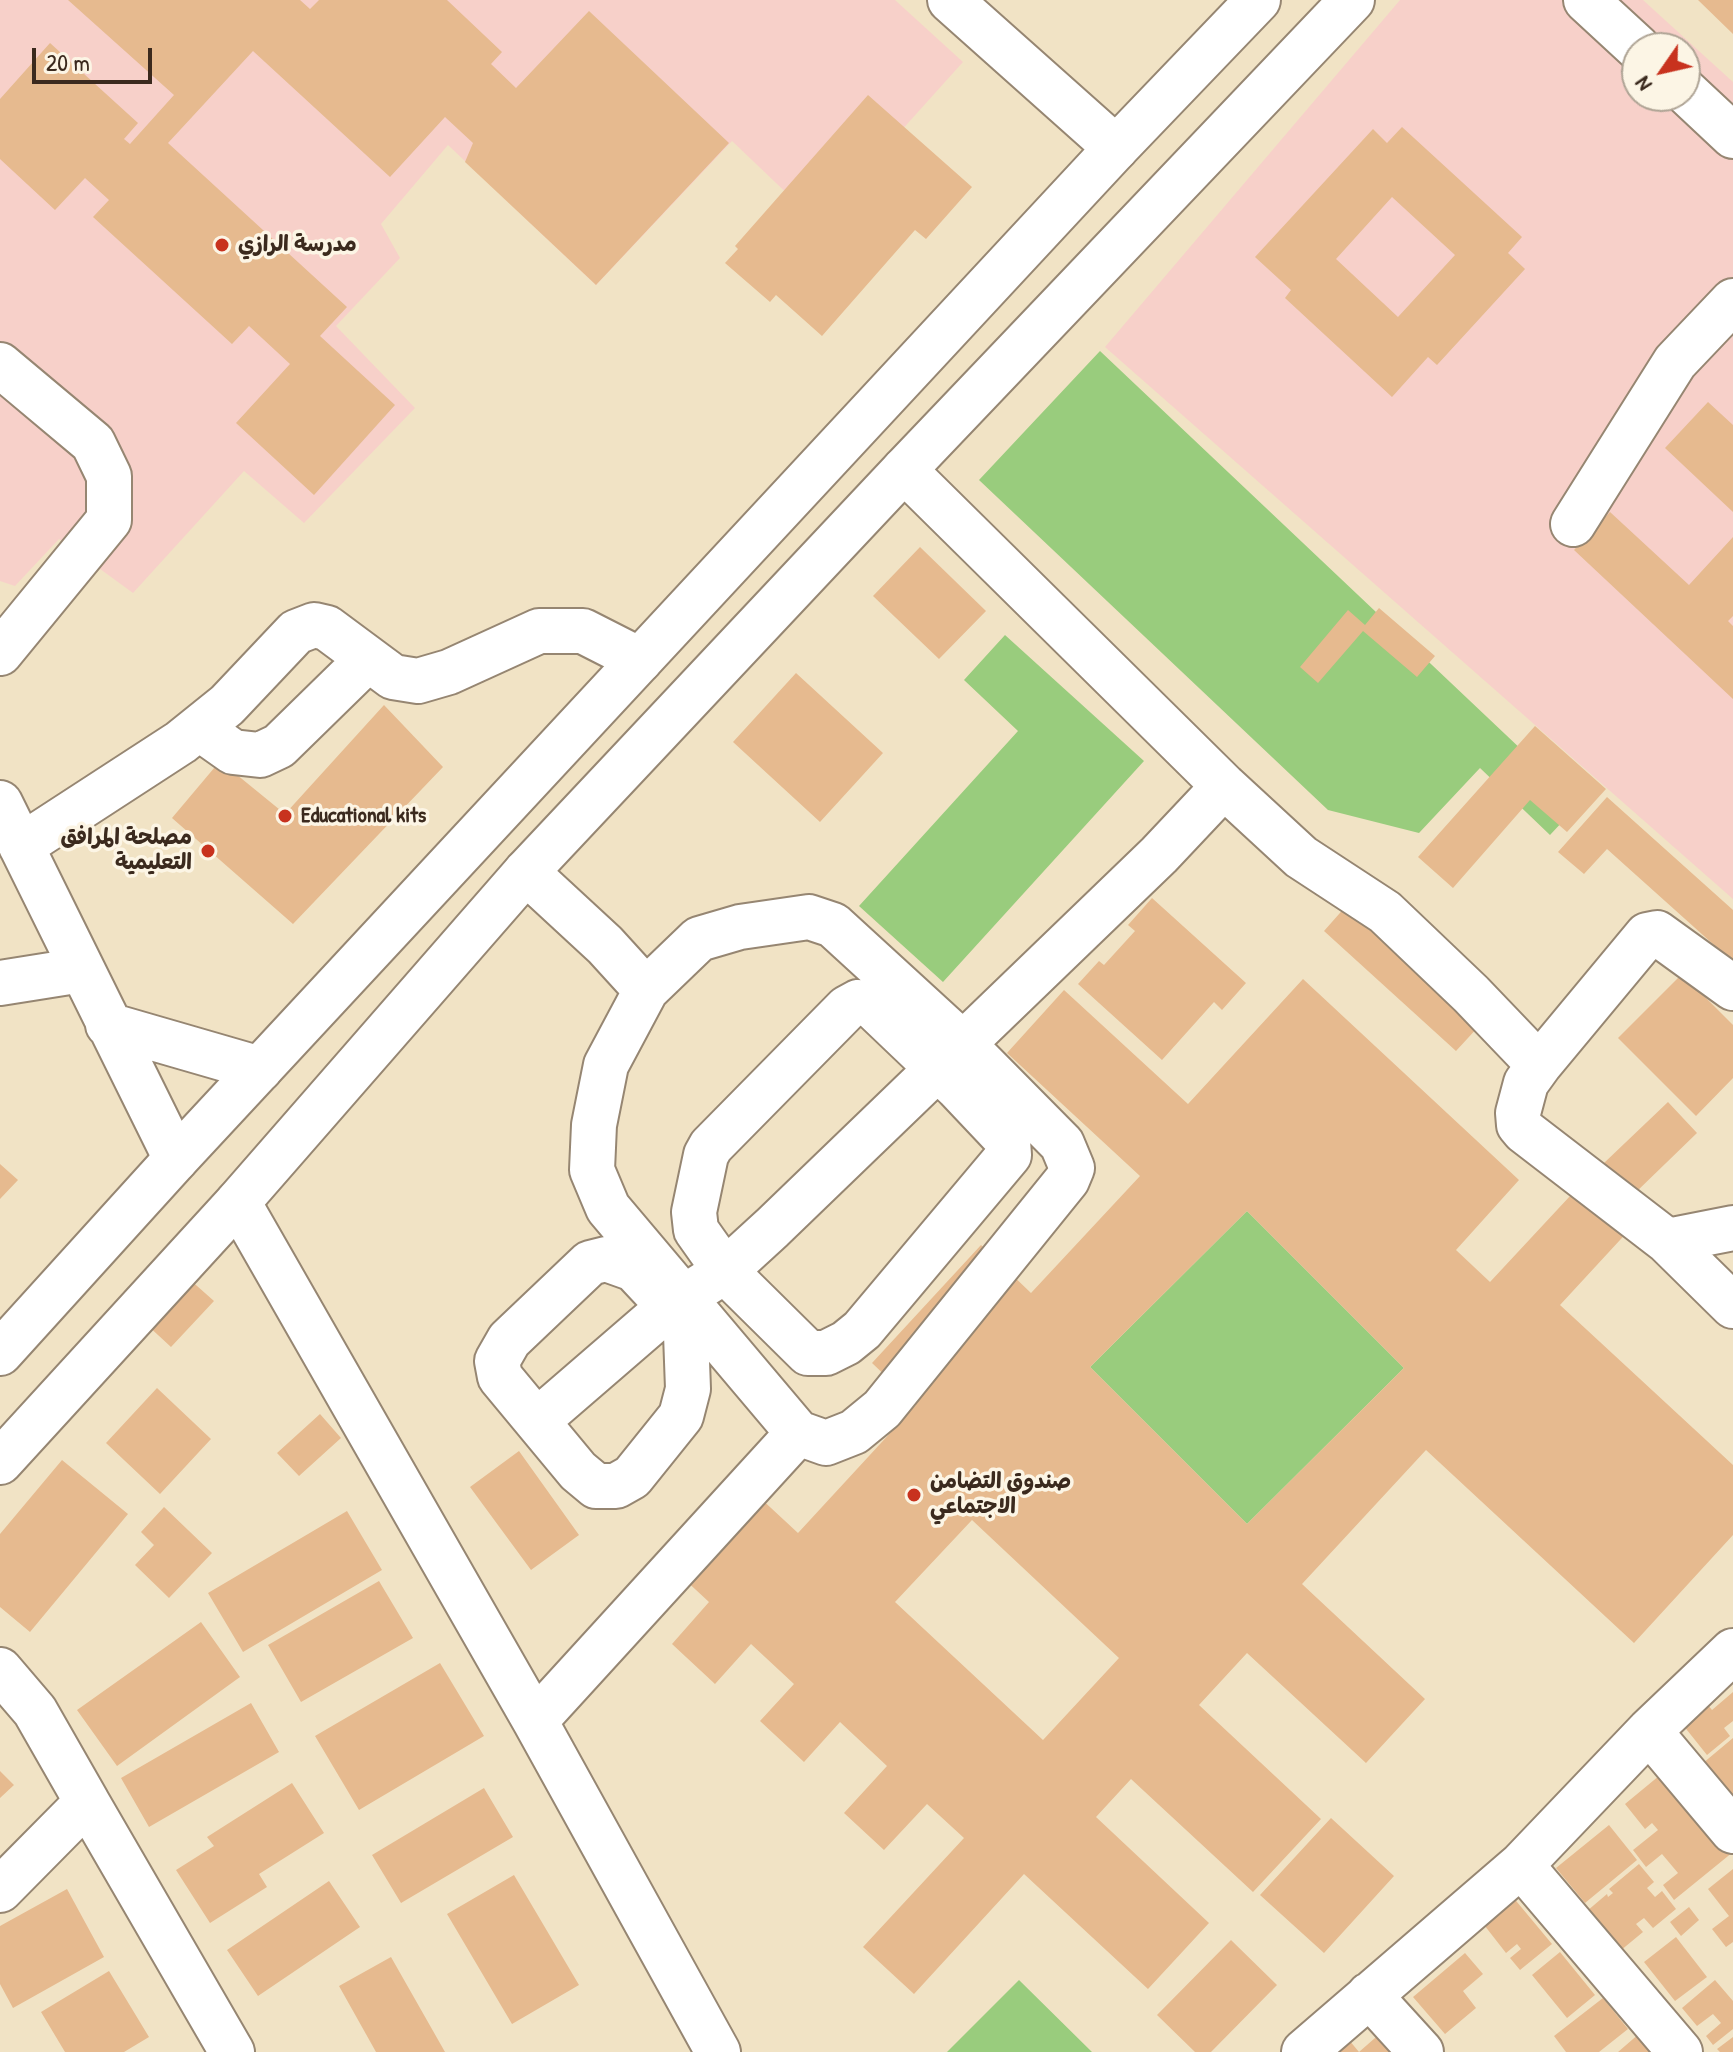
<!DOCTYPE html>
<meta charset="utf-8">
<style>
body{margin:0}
#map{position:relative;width:1733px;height:2052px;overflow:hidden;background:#f1e3c5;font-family:"Patrick Hand",sans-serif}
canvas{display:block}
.north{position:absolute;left:1621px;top:32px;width:80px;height:80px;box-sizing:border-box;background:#fcf5e5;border:2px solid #afa495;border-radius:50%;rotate:236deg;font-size:22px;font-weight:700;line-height:32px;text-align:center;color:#3b2a1e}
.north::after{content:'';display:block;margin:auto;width:28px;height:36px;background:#c8321e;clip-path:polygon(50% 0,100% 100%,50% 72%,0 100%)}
.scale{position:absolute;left:32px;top:48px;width:120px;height:36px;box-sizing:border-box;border:4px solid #3b2a1e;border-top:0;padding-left:10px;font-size:24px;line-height:28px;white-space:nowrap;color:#3b2a1e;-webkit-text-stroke:6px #fcf5e5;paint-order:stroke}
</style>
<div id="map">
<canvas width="1733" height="2052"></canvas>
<div class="north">N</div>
<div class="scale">20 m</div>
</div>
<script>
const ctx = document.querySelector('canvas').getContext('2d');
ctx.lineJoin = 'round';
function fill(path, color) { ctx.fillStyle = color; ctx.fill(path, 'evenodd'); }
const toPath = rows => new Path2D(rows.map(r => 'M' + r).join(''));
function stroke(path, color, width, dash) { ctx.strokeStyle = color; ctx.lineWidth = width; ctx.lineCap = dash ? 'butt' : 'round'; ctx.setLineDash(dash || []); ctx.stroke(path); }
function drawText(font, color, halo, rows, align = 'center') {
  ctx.font = font + ' "Patrick Hand","Playpen Sans Arabic",sans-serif'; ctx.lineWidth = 7; ctx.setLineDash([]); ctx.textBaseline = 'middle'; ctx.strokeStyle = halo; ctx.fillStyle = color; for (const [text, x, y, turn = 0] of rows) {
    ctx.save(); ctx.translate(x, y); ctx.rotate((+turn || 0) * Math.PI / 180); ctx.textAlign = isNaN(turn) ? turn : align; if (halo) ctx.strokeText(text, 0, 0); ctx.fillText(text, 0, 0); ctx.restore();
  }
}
const built = toPath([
 [0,0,895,0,963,62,818,223,732,141,596,285,448,145,381,224,400,258,336,326,415,408,304,523,244,471,133,593,59,539,15,586,0,581],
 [1400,0,1643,0,1733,82,1733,899,1105,347],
 [1637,48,1685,48,1685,96,1637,96]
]);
const green = toPath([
 [1100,351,1579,804,1550,835,1480,768,1419,833,1328,810,979,480],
 [1005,635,1144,761,943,982,859,906,1018,731,964,680],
 [1247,1211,1404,1368,1247,1524,1090,1367],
 [1019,1980,1092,2052,947,2052]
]);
const building = toPath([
 [68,0,300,0,310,9,319,0,447,0,502,52,491,64,516,88,589,11,729,143,596,285,465,162,473,143,445,117,390,177,253,51,168,143,347,307,320,336,395,405,314,495,236,423,290,364,249,326,232,344,93,217,109,200,85,178,55,210,0,159,0,99,50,43,138,123,124,139,130,144,174,95],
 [1698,0,1733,0,1733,34],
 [868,95,972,187,926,239,915,230,822,336,776,295,770,302,725,263,738,249,735,246],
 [1402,127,1522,237,1508,253,1525,269,1437,365,1428,357,1392,397,1285,298,1291,290,1255,257,1373,129,1387,143],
 [1392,197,1455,255,1398,317,1336,259],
 [1708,402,1733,425,1733,512,1665,448],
 [1610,512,1689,585,1733,537,1733,616,1728,621,1733,626,1733,699,1574,550],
 [920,547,986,611,939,659,873,596],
 [1379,608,1435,656,1417,677,1363,631,1318,683,1300,667,1348,610,1365,625],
 [796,673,883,753,820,822,733,742],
 [384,705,443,767,293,924,172,818,220,761,285,814],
 [1535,726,1606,789,1567,832,1530,800,1453,888,1418,857],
 [1607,797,1733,910,1733,962,1607,849,1584,874,1558,852],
 [1152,898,1246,983,1222,1010,1214,1002,1162,1060,1078,984,1099,961,1104,965,1135,931,1128,925],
 [1347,905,1479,1026,1456,1051,1324,931],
 [1682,974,1733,1025,1733,1078,1696,1116,1618,1038],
 [1303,979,1519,1180,1456,1250,1490,1282,1584,1181,1632,1227,1560,1305,1733,1465,1733,1535,1634,1643,1426,1450,1302,1584,1425,1699,1366,1763,1247,1653,1199,1705,1321,1819,1253,1892,1131,1779,1096,1817,1209,1923,1148,1989,1024,1874,914,1994,863,1947,964,1838,927,1804,884,1850,844,1813,887,1766,840,1722,804,1762,760,1721,794,1684,751,1644,715,1684,672,1644,709,1602,682,1577,757,1495,798,1533,916,1405,872,1363,981,1245,1031,1293,1140,1176,1007,1053,1064,990,1188,1104],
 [1247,1211,1404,1368,1247,1524,1090,1367],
 [972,1520,1119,1658,1043,1740,895,1602],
 [1668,1102,1697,1133,1634,1194,1604,1163],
 [0,1164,18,1180,0,1199],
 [188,1278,214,1301,171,1347,145,1323],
 [157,1388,211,1439,160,1494,106,1443],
 [320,1414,341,1438,299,1476,277,1453],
 [519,1451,579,1535,531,1570,470,1487],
 [62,1460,128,1514,30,1632,0,1607,0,1534],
 [164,1507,212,1553,169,1598,135,1565,154,1545,141,1532],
 [347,1511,382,1570,243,1652,208,1593],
 [379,1581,413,1638,301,1702,268,1645],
 [201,1622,240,1677,117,1766,77,1710],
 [440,1663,484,1736,359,1810,315,1736],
 [1733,1692,1733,1721,1724,1728,1730,1736,1707,1755,1675,1715,1700,1695,1712,1710],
 [251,1703,279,1752,149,1827,121,1778],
 [1733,1738,1733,1805,1690,1774],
 [1671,1766,1733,1852,1674,1900,1663,1885,1678,1873,1662,1854,1646,1867,1633,1850,1658,1830,1652,1823,1645,1829,1625,1804],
 [0,1771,14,1785,0,1798],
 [292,1783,324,1833,259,1874,267,1887,210,1923,176,1870,214,1846,207,1837],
 [484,1788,513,1837,401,1903,372,1855],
 [1331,1818,1394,1876,1324,1953,1260,1895],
 [1609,1825,1637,1860,1585,1903,1556,1868],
 [1639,1864,1654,1882,1647,1888,1655,1897,1662,1891,1676,1909,1653,1928,1644,1918,1636,1924,1643,1932,1620,1951,1587,1911,1607,1894,1608,1897,1613,1893,1609,1889],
 [1733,1869,1733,1942,1726,1947,1712,1929,1729,1916,1708,1889],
 [514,1875,579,1985,512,2024,447,1914],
 [329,1881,360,1927,258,1996,227,1950],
 [67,1889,104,1957,13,2008,0,1984,0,1926],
 [1512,1896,1552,1944,1520,1970,1510,1958,1521,1949,1517,1944,1506,1953,1481,1921],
 [1689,1907,1699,1920,1681,1936,1670,1922],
 [1676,1937,1707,1977,1675,2001,1644,1962],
 [1231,1940,1277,1985,1211,2052,1195,2052,1157,2015],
 [1560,1952,1595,1995,1567,2018,1532,1975],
 [1465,1953,1483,1974,1463,1991,1476,2008,1445,2034,1413,1997],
 [391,1957,445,2052,376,2052,339,1986],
 [109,1971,149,2037,124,2052,65,2052,41,2012],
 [1715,1980,1733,2001,1733,2029,1713,2045,1706,2036,1721,2023,1713,2014,1697,2026,1682,2008],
 [1603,1998,1628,2029,1599,2052,1566,2052,1554,2036],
 [1383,2031,1401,2052,1359,2052],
 [1640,2033,1657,2052,1618,2052],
 [1344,2034,1359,2052,1324,2052],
 [1733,2037,1733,2052,1720,2052,1717,2049]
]);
const minor = toPath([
 [950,0,1116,148],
 [1586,0,1638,48],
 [1685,91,1733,136],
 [0,365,93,443,109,476,109,520,0,653],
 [904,470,1224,786,1301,857,1385,912,1471,994,1539,1065,1526,1083,1518,1113,1519,1125,1524,1131,1667,1241,1733,1306],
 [1573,524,1675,362,1733,301],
 [199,728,233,752,260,755,279,746,368,659],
 [0,803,176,1159],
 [21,846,181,742,227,705,296,632,314,625,327,628,393,677,418,681,449,672,539,631,583,631,640,660],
 [526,872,605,945,646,990],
 [0,983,82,970],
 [858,1002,870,1004,957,1087,1008,1141,1009,1155,862,1330,846,1343,826,1353,808,1353,725,1271,696,1230,694,1212,706,1155,711,1146,847,1008,858,1002],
 [108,1025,260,1069],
 [1539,1065,1647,935,1657,933,1733,988],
 [238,1202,535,1721,718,2052],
 [1667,1241,1733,1228],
 [606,1259,634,1269,678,1316,686,1334,688,1389,681,1416,632,1477,616,1486,596,1486,578,1471,500,1377,497,1361,509,1340,590,1263,606,1259],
 [537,1421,669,1307,725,1271,772,1228,1159,855,1224,786],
 [0,1670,35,1711,87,1802],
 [535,1721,798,1433,826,1443,854,1432,882,1409,1067,1180,1072,1168,1062,1144,963,1044,833,925,809,917,740,927,699,939,646,990,606,1065,594,1125,592,1170,608,1208,798,1433],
 [1649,1731,1733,1831],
 [1521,1865,1680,2052],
 [0,1890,87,1802,232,2052],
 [1369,1995,1421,2052],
 [1304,2052,1521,1865,1649,1731,1733,1651]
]);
const major = toPath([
 [0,1353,176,1159,1116,148,1258,0],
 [0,1462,238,1202,526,872,904,470,1352,0]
]);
const markers = [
 [222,245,8,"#c8321e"],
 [285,816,8,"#c8321e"],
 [208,851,8,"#c8321e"],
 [914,1495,8,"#c8321e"]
];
const poiNames = [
 ["مدرسة الرازي",238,245],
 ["Educational kits",301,816],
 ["مصلحة المرافق",192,838,"right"],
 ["التعليمية",192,863,"right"],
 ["صندوق التضامن",930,1482],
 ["الاجتماعي",930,1507]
];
fill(built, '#f7d0c9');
fill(green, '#99cc7d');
fill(building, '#e6ba8f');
stroke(minor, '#968672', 48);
stroke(major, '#968672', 48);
stroke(minor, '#fff', 44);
stroke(major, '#fff', 44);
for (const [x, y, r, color] of markers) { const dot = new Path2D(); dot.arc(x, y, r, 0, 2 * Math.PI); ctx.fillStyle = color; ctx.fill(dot); stroke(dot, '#fcf5e5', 3); }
drawText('bold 22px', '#3b2a1e', '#fcf5e5', poiNames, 'left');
</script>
